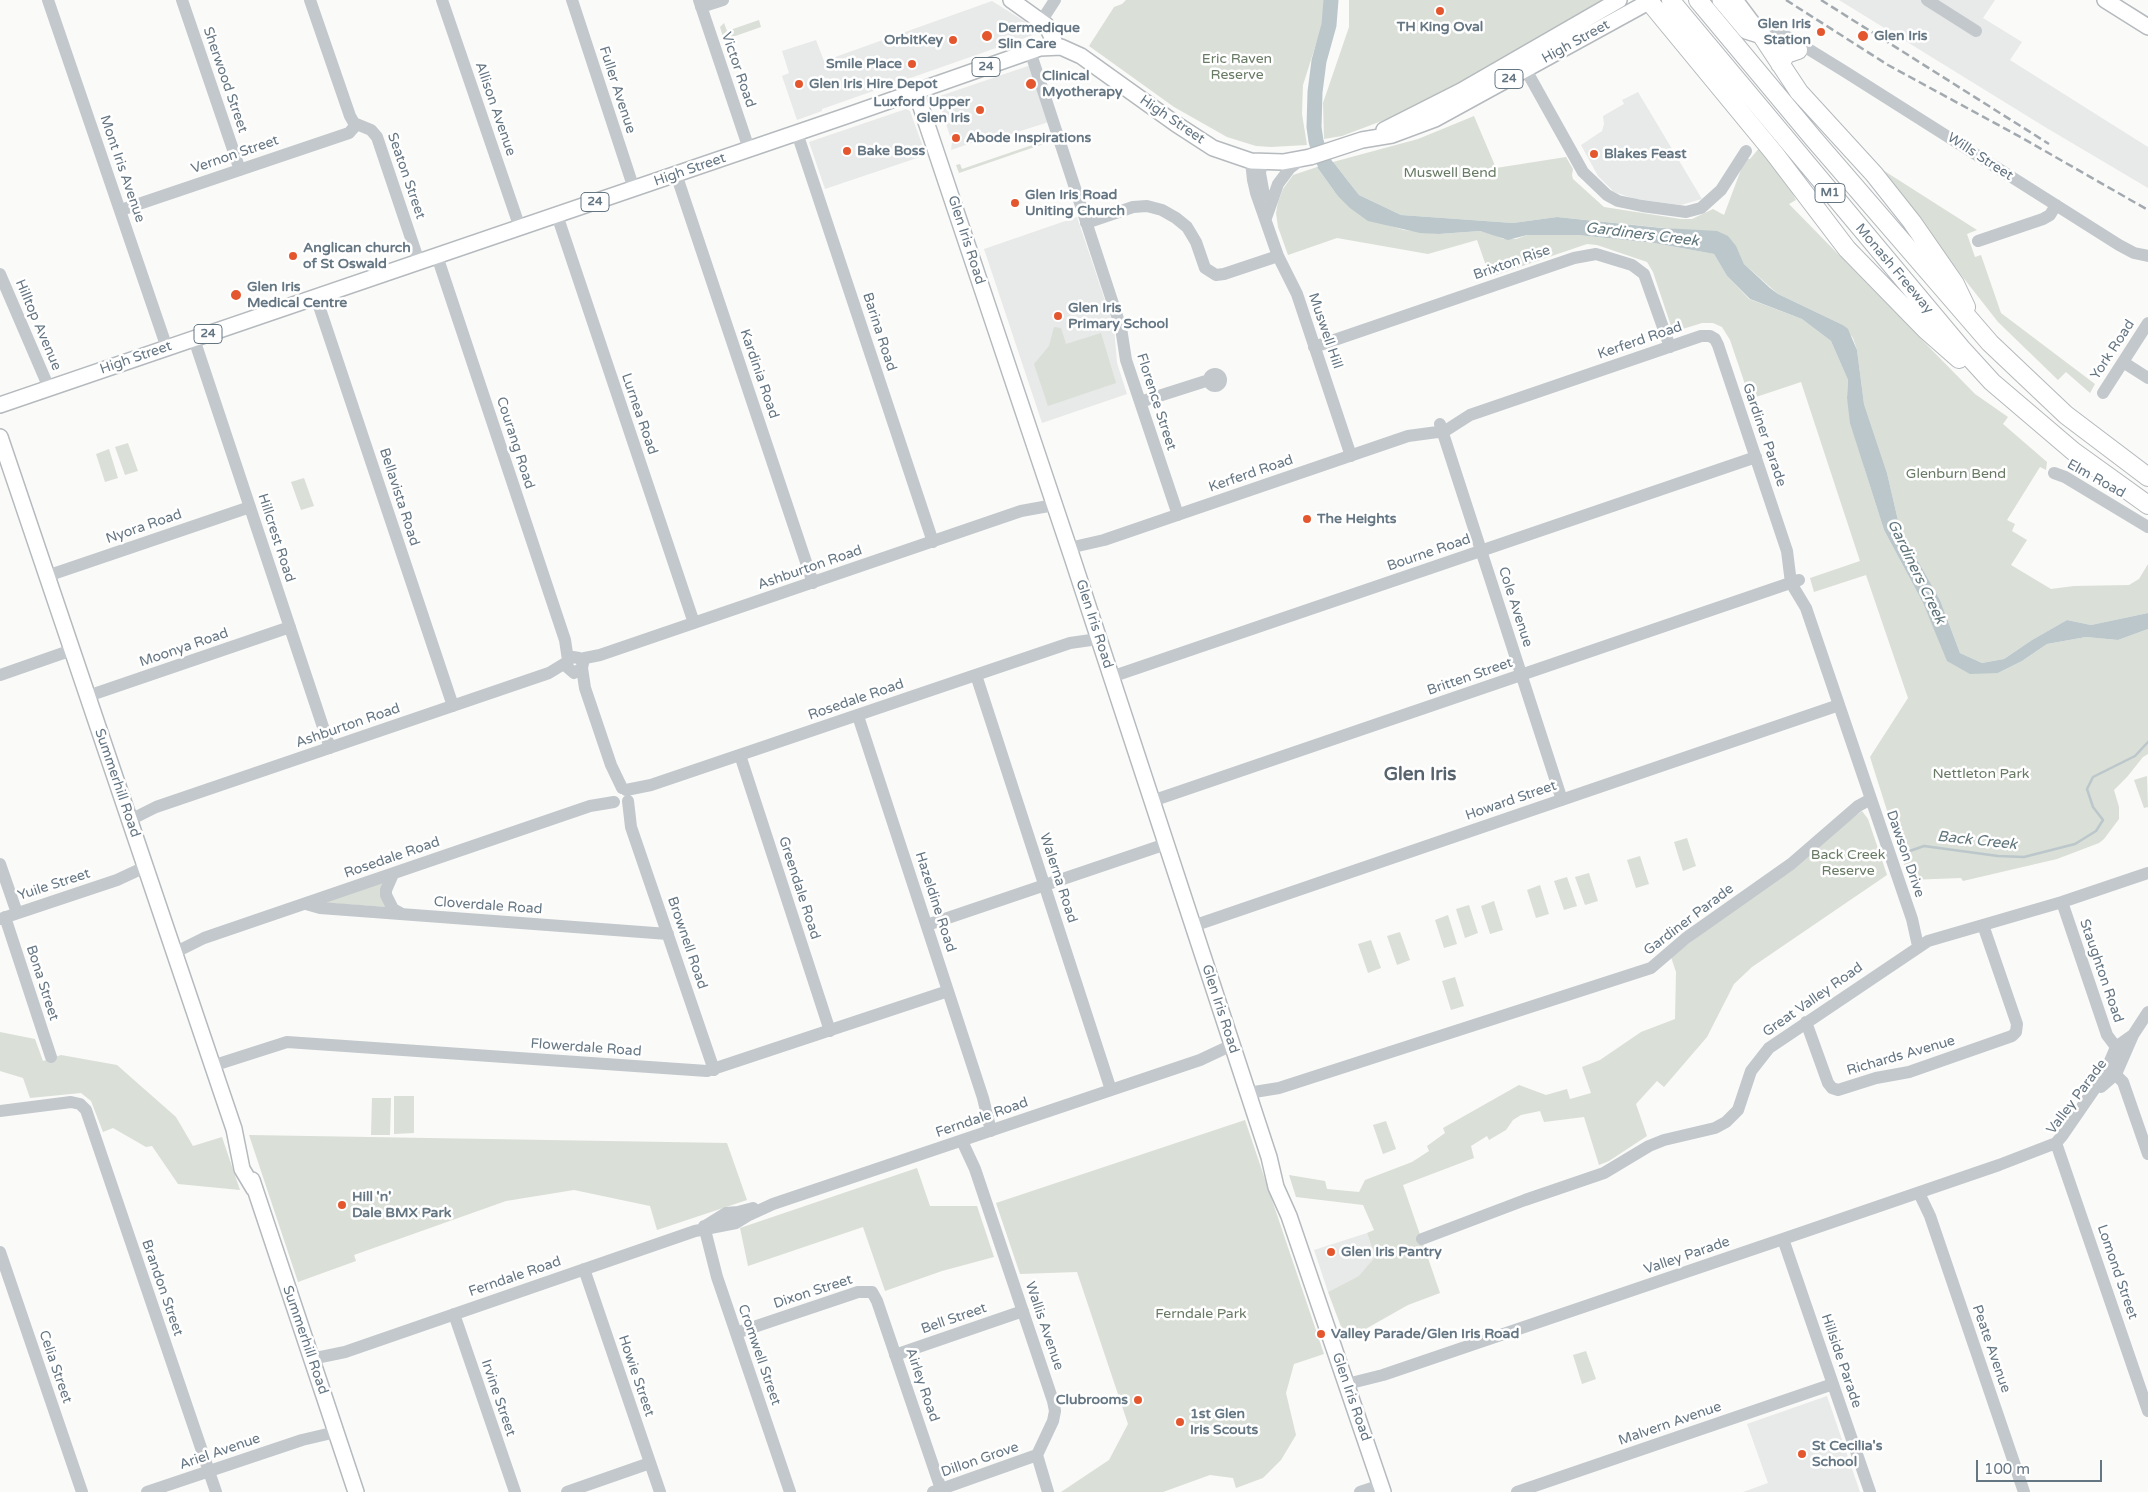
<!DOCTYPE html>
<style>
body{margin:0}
#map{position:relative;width:2148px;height:1492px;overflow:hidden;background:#fafaf8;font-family:"Varela Round",sans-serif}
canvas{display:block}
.scale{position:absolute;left:1976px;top:1460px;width:126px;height:22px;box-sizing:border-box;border:2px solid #657683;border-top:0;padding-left:6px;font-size:15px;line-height:18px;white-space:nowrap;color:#657683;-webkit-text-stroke:4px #fff;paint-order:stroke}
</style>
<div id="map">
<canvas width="2148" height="1492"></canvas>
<div class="scale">100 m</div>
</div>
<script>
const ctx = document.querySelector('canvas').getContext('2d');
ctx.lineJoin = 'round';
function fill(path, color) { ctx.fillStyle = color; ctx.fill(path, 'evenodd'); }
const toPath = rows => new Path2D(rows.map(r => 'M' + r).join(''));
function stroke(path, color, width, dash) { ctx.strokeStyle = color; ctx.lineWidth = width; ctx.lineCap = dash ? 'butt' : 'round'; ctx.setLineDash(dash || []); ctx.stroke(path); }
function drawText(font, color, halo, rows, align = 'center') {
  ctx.font = font + ' "Varela Round",sans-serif'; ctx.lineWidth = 5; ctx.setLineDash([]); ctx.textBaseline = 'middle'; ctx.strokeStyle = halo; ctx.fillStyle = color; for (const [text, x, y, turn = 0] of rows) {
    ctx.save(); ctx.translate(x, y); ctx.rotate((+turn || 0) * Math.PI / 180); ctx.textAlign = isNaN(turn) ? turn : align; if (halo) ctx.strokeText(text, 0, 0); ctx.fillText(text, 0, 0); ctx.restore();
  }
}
const built = toPath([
 [1839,0,1995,0,1983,18,2022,42,2010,60,2148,147,2148,188,2045,127],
 [992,1,1037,29,1036,34,822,109,822,111,797,120,782,76,789,73,782,51,816,40,824,61],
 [1028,66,1031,68,1049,122,985,142,983,139,951,150,952,142,937,97],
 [1638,92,1702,199,1681,205,1635,199,1614,192,1598,176,1581,145,1602,131,1604,124,1603,116,1624,104,1622,100],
 [906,109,910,111,926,155,825,189,809,142],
 [1077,217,1114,327,1117,363,1127,394,1042,423,984,249],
 [1367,1233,1375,1257,1360,1276,1328,1292,1314,1250],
 [1827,1396,1860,1492,1743,1492,1768,1483,1747,1424]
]);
const green = toPath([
 [1126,0,1325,0,1323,22,1303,85,1302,114,1307,145,1271,147,1256,146,1227,137,1174,107,1089,46,1114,7,1122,4],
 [1349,0,1605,0,1424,105,1342,136,1324,139,1323,103,1349,27],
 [759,20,761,27,724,40,720,27,724,23,727,31],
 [1474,116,1496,168,1566,157,1573,169,1572,175,1573,179,1604,207,1681,219,1692,219,1713,209,1724,215,1745,159,1750,159,1760,147,1788,184,1796,200,1789,204,1975,394,2008,417,2003,424,2047,462,2046,470,2040,467,2007,520,2015,524,2012,531,2027,540,2011,565,2051,589,2074,586,2129,585,2139,579,2148,564,2148,613,2091,625,2067,620,2032,640,2004,659,1982,663,1960,653,1940,600,1900,529,1887,473,1864,404,1857,350,1853,338,1843,325,1778,294,1744,264,1738,251,1674,229,1557,217,1513,223,1401,215,1359,195,1333,162,1418,139],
 [1052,133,1055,140,959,173,956,165,960,164,962,169,1047,140,1046,135],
 [1875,165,1977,230,1967,234,1975,257,1981,255,2001,313,2095,384,2090,393,2066,372,2058,380,1998,322],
 [1317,167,1337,195,1387,225,1404,230,1439,234,1480,231,1495,235,1503,239,1516,239,1527,235,1578,235,1654,243,1714,254,1727,276,1749,299,1802,319,1831,341,1848,380,1847,398,1865,470,1884,530,1923,603,1948,661,1998,673,2022,661,2047,644,2086,637,2118,640,2148,629,2148,754,2143,757,2127,777,2114,790,2119,807,2119,819,2104,839,2099,843,2057,859,1963,881,1961,878,1909,880,1870,757,1908,698,1866,575,1814,592,1810,578,1860,561,1801,382,1750,399,1730,340,1722,327,1713,323,1702,323,1673,332,1653,272,1647,262,1597,245,1587,244,1490,277,1477,240,1428,254,1337,238,1288,255,1278,227,1276,213,1278,202,1283,189,1293,175],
 [1054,327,1061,328,1066,344,1101,333,1116,383,1048,406,1034,364,1049,346],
 [128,443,138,471,125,475,115,447],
 [109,449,118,478,105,482,96,454],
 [304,478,314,506,301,510,291,482],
 [2147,776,2148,807,2144,808,2134,780],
 [1862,811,1868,819,1887,875,1752,967,1734,984,1707,1037,1664,1087,1657,1081,1636,1104,1647,1136,1609,1161,1599,1165,1584,1117,1544,1122,1540,1111,1521,1115,1513,1120,1506,1130,1489,1140,1487,1136,1471,1146,1474,1158,1403,1185,1440,1293,1408,1305,1346,1340,1328,1292,1359,1276,1375,1257,1367,1233,1374,1230,1363,1205,1296,1197,1289,1175,1325,1181,1327,1189,1359,1192,1365,1180,1412,1162,1429,1151,1427,1146,1445,1133,1443,1128,1519,1085,1546,1095,1567,1089,1570,1099,1591,1093,1582,1067,1600,1060,1641,1032,1675,1019,1676,972,1671,957],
 [1687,838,1696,866,1683,871,1674,842],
 [1640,856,1649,884,1636,888,1627,860],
 [1589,873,1598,901,1585,905,1575,877],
 [1567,877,1577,906,1564,910,1554,881],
 [382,882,387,907,327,903,328,901],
 [1540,885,1549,914,1536,918,1527,890],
 [1494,901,1503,930,1490,934,1481,906],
 [1469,905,1478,933,1465,938,1456,909],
 [1448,915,1457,944,1444,948,1435,920],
 [1400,932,1410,960,1397,965,1387,936],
 [1371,940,1381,968,1368,973,1358,944],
 [1455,977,1464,1006,1451,1010,1442,981],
 [0,1032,35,1039,43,1061,61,1055,117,1065,176,1117,193,1146,222,1137,240,1190,178,1184,152,1146,146,1147,113,1128,103,1132,91,1101,81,1093,30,1098,23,1078,0,1071],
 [394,1096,414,1096,414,1133,394,1134],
 [372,1098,391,1098,390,1135,371,1135],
 [1245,1120,1324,1354,1294,1364,1286,1393,1296,1435,1281,1460,1263,1478,1236,1488,1233,1478,1210,1475,1163,1492,1061,1492,1109,1460,1128,1424,1077,1272,1020,1274,996,1203],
 [1386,1121,1396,1149,1383,1154,1373,1125],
 [249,1135,727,1143,747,1200,657,1230,650,1206,574,1190,506,1201,354,1255,356,1261,298,1282],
 [917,1168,930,1206,977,1206,994,1257,942,1271,885,1291,863,1227,748,1266,740,1228],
 [1586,1351,1596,1379,1582,1384,1573,1355]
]);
const water = toPath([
 [1333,162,1359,195,1401,215,1513,223,1557,217,1662,228,1700,230,1717,231,1728,236,1736,246,1744,264,1770,288,1778,294,1843,325,1848,329,1857,350,1864,404,1887,473,1900,529,1940,600,1960,653,1982,663,2004,659,2032,640,2067,620,2091,625,2148,613,2148,629,2118,640,2086,637,2047,644,2022,661,1998,673,1970,674,1947,661,1923,603,1884,530,1850,423,1847,398,1848,380,1831,341,1802,319,1750,299,1727,276,1714,254,1654,243,1578,235,1527,235,1508,240,1480,231,1439,234,1420,233,1368,221,1350,208,1337,195,1317,167]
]);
const stream = toPath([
 [1904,853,1924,846,1998,856,2024,857,2075,844,2096,831,2103,820,2093,807,2087,789,2093,777,2135,756,2148,742]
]);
const river = toPath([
 [1331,0,1329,25,1319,61,1315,92,1314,127,1316,141,1320,154,1325,164,1338,181]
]);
const minor = toPath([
 [48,0,167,348],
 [182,0,240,170],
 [310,0,350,116,354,123,371,130,377,137,419,262],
 [442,0,520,228],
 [572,0,634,189],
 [699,0,749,149],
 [1927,0,1976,31],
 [701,7,723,0],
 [1042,20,1055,0],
 [1752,21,1792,39,1844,71,2119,245,2134,253,2148,256],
 [1030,51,1121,328,1126,360,1178,515],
 [1521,61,1583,172,1607,195,1618,201,1642,206,1686,212,1701,208,1721,190,1746,151],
 [797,133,933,542],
 [1251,161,1253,180,1256,193,1278,256,1297,294,1351,456],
 [1262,162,1260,173,1264,195],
 [676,174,813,583],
 [121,210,349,133,356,125],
 [557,215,694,623],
 [1266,218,1278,184,1290,168,1303,158],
 [1086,223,1133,207,1147,206,1162,210,1176,218,1187,227,1196,242,1205,268,1216,275,1224,274,1278,256],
 [1978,241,2043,219,2050,215,2056,205],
 [437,256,565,640,568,660,567,667,574,673,582,668,583,663,579,658,573,657,568,660],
 [0,274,49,388],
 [316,297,453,706],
 [194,339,330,748],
 [1314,347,1574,258,1596,254,1632,265,1644,274,1670,347],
 [2123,362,2148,378],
 '1209 380a6 6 0 1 1 12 0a6 6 0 1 1-12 0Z',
 [2103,393,2148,323],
 [1140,402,1209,380],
 [1440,424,1562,800],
 [2054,473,2065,477,2148,527],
 [1069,548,1104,540,1408,436,1445,431,1470,415,1701,336,1710,336,1715,339,1718,345,1787,551,1791,583,1806,608,1871,799,1858,806,1791,864,1686,938,1651,968,1279,1088,1248,1093],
 [47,576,250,507],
 [580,659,600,655,1021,511,1054,505],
 [582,668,585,688,611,765,622,788],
 [0,675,72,650],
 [976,675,1111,1090],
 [1111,677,1756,457],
 [88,696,290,627],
 [858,716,983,1098,991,1131],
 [740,755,830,1031],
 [626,790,651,785,1070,643,1098,639],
 [1871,799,1912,919,1918,946],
 [628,801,631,827,714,1070],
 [1152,801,1799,580],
 [130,820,156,807,549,673,567,662],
 [0,864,17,913],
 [393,874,386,890,386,895,393,909,402,914],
 [2062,902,2107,1035,2116,1047],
 [306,904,320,908,668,934],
 [5,917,51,1057],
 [0,919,117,880,145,867],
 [927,925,1166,844],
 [1193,926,1839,705],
 [174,953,204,938,590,806,614,802],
 [1806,1022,1828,1083,1832,1088,1838,1090,1876,1078,1909,1072,2012,1036,2016,1032,2017,1024,1983,925],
 [212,1066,287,1042,707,1071,948,991],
 [2110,1069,2123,1082,2148,1154],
 [2101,1087,2116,1074,2133,1035,2148,1012],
 [0,1111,71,1102,80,1104,86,1110,216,1492],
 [962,1141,975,1169,1053,1401,1055,1411,1053,1421,1037,1455,1048,1492],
 [2056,1143,2148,1411],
 [1919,1193,1930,1216,2024,1492],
 [704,1226,717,1277,790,1492],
 [705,1226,726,1213,738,1212,753,1208],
 [1422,1239,1525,1200,1604,1173,1649,1146,1664,1140,1715,1128,1726,1122,1738,1110,1751,1071,1769,1048,1928,941,2062,902,2148,873],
 [1783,1239,1870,1492],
 [0,1252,82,1492],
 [584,1269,660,1492],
 [454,1314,515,1492],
 [736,1333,858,1292,872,1292,877,1301,941,1489],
 [895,1355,1023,1311],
 [311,1359,345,1352,695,1231,736,1223,749,1215,773,1204,1200,1060,1232,1045],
 [1347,1384,1383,1375,1783,1239,1999,1165,2056,1143,2062,1136,2104,1075,2116,1047,2133,1035],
 [147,1492,302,1440,336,1432],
 [567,1492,650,1463],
 [933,1492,1037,1455],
 [1360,1492,1381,1485],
 [1517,1492,1833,1384]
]);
const major = toPath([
 [1011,0,1046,25,1057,47],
 [1720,0,1746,31,1762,36],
 [1735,0,1762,36],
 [2105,0,2148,27],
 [916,92,1072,557,1269,1157,1276,1187,1289,1216,1383,1492],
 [1384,130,1461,91,1619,0],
 [0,405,846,116,1040,48,1061,47,1081,56,1176,124,1213,148,1251,161,1283,162,1310,157,1362,140,1392,135,1435,119,1652,0],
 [0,437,234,1129,242,1169,254,1189],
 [252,1180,356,1492]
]);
const highway = toPath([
 [1648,0,1774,153,1847,249,1926,330,1959,359],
 [1698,0,1813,138,1990,343,2066,415,2148,477],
 [1671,1,1961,348,1992,382,2073,451,2148,505],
 [1762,36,1799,92,1874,174,1912,222,1955,284,1966,307],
 [1780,64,1786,54,1798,50]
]);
const rail = toPath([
 [1786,0,1888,65,2024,139,2148,210],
 [1821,0,2049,144]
]);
const markers = [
 [1440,11,5,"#e4572e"],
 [1821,32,5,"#e4572e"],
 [987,36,6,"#e4572e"],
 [1863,36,6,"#e4572e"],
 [953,40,5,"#e4572e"],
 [912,64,5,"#e4572e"],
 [799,84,5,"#e4572e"],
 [1031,84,6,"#e4572e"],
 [980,110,5,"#e4572e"],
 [956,138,5,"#e4572e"],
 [847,151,5,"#e4572e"],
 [1594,154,5,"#e4572e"],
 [1015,203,5,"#e4572e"],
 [293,256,5,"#e4572e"],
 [236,295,6,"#e4572e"],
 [1058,316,5,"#e4572e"],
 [1307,519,5,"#e4572e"],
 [342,1205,5,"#e4572e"],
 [1331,1252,5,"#e4572e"],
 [1321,1334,5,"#e4572e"],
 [1138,1400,5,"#e4572e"],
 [1180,1422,5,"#e4572e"],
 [1802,1454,5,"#e4572e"]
];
const shields = [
 [986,67,28],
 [1509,79,28],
 [1830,193,30],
 [595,202,28],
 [208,334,28]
];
const shieldNames = [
 ["24",986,67],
 ["24",1509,79],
 ["M1",1830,193],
 ["24",595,202],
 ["24",208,334]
];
const poiNames = [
 ["Glen Iris",1811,24,"right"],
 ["Station",1811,40,"right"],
 ["TH King Oval",1440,27,"center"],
 ["Dermedique",998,28],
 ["Slin Care",998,44],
 ["Glen Iris",1874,36],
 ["OrbitKey",943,40,"right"],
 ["Smile Place",902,64,"right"],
 ["Clinical",1042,76],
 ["Myotherapy",1042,92],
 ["Glen Iris Hire Depot",809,84],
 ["Luxford Upper",970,102,"right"],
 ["Glen Iris",970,118,"right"],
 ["Abode Inspirations",966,138],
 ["Bake Boss",857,151],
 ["Blakes Feast",1604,154],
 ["Glen Iris Road",1025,195],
 ["Uniting Church",1025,211],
 ["Anglican church",303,248],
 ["of St Oswald",303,264],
 ["Glen Iris",247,287],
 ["Medical Centre",247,303],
 ["Glen Iris",1068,308],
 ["Primary School",1068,324],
 ["The Heights",1317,519],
 ["Hill 'n'",352,1197],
 ["Dale BMX Park",352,1213],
 ["Glen Iris Pantry",1341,1252],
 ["Valley Parade/Glen Iris Road",1331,1334],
 ["Clubrooms",1128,1400,"right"],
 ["1st Glen",1190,1414],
 ["Iris Scouts",1190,1430],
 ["St Cecilia's",1812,1446],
 ["School",1812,1462]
];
const streetNames = [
 ["High Street",1576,42,-29],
 ["Victor Road",738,70,71],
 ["Sherwood Street",225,80,71],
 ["Fuller Avenue",617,90,72],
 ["Allison Avenue",495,109,71],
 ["High Street",1172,120,34],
 ["Vernon Street",235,155,-19],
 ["Wills Street",1980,157,33],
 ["Mont Iris Avenue",122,169,71],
 ["High Street",690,170,-19],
 ["Seaton Street",406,176,71],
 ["Glen Iris Road",966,240,72],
 ["Brixton Rise",1512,263,-19],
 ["Monash Freeway",1894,269,50],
 ["Hilltop Avenue",38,325,67],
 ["Muswell Hill",1325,331,71],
 ["Barina Road",879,332,72],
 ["Kerferd Road",1640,341,-19],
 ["York Road",2113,350,-57],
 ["High Street",136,358,-19],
 ["Kardinia Road",759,374,71],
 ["Florence Street",1156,402,72],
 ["Lurnea Road",639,414,71],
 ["Gardiner Parade",1764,435,71],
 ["Courang Road",515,443,72],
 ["Kerferd Road",1251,474,-19],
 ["Elm Road",2096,479,29],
 ["Bellavista Road",399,497,72],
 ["Nyora Road",144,527,-19],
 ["Hillcrest Road",276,538,72],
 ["Bourne Road",1429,553,-19],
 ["Ashburton Road",810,568,-19],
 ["Cole Avenue",1515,607,72],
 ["Glen Iris Road",1094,624,72],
 ["Moonya Road",184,648,-19],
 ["Britten Street",1470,677,-19],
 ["Rosedale Road",856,700,-19],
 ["Ashburton Road",348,726,-19],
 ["Summerhill Road",117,783,71],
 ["Howard Street",1511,801,-19],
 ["Dawson Drive",1905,854,71],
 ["Rosedale Road",392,858,-19],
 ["Walerna Road",1058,878,72],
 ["Yuile Street",54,885,-18],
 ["Greendale Road",799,888,72],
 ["Hazeldine Road",935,902,72],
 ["Cloverdale Road",488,906,4],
 ["Gardiner Parade",1689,920,-37],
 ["Brownell Road",687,943,71],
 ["Staughton Road",2101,971,71],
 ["Bona Street",42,983,72],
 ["Great Valley Road",1813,1000,-35],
 ["Glen Iris Road",1220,1009,72],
 ["Flowerdale Road",586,1048,4],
 ["Richards Avenue",1901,1056,-16],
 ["Valley Parade",2077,1097,-53],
 ["Ferndale Road",982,1118,-19],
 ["Valley Parade",1687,1256,-19],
 ["Lomond Street",2117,1272,71],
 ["Ferndale Road",515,1277,-19],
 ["Brandon Street",162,1288,71],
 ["Dixon Street",813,1292,-18],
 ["Bell Street",954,1319,-19],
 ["Wallis Avenue",1044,1326,71],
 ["Summerhill Road",305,1340,71],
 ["Peate Avenue",1991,1349,71],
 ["Cromwell Street",759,1355,71],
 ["Hillside Parade",1841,1361,71],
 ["Celia Street",55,1367,71],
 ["Howie Street",636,1376,71],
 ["Airley Road",922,1385,71],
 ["Glen Iris Road",1351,1397,71],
 ["Irvine Street",498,1398,71],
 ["Malvern Avenue",1670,1424,-19],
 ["Ariel Avenue",220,1452,-19],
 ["Dillon Grove",980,1460,-19]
];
const parkNames = [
 ["Eric Raven",1237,59],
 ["Reserve",1237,75],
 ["Muswell Bend",1450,173],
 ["Glenburn Bend",1956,474],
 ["Nettleton Park",1981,774],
 ["Back Creek",1848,855],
 ["Reserve",1848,871],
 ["Ferndale Park",1201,1314]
];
const waterNames = [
 ["Gardiners Creek",1642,235,7],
 ["Gardiners Creek",1916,572,64],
 ["Back Creek",1977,841,6]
];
const districtNames = [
 ["Glen Iris",1420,775]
];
fill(built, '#e8e9e9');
fill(green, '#dadfd7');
fill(water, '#bbc7cb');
stroke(stream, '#bbc7cb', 2.5);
stroke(river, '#bbc7cb', 15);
stroke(major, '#b5babe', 18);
stroke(highway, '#b4b9bd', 20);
stroke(minor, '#c3c8cc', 12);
stroke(major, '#fff', 15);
stroke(highway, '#fff', 18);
stroke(rail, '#a2aab0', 2.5, [8, 4]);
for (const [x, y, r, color] of markers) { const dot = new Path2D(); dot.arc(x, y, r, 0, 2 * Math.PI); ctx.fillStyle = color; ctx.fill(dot); stroke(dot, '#fff', 2); }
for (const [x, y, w] of shields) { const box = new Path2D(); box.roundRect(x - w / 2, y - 9.5, w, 19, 4); ctx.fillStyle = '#fff'; ctx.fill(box); stroke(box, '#657683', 1); }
drawText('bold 12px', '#657683', null, shieldNames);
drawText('bold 14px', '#657683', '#fff', poiNames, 'left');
drawText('14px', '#657683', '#fff', streetNames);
drawText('14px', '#687a64', '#fff', parkNames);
drawText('italic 15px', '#60757c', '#fff', waterNames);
drawText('bold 19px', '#57646e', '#fff', districtNames);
</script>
